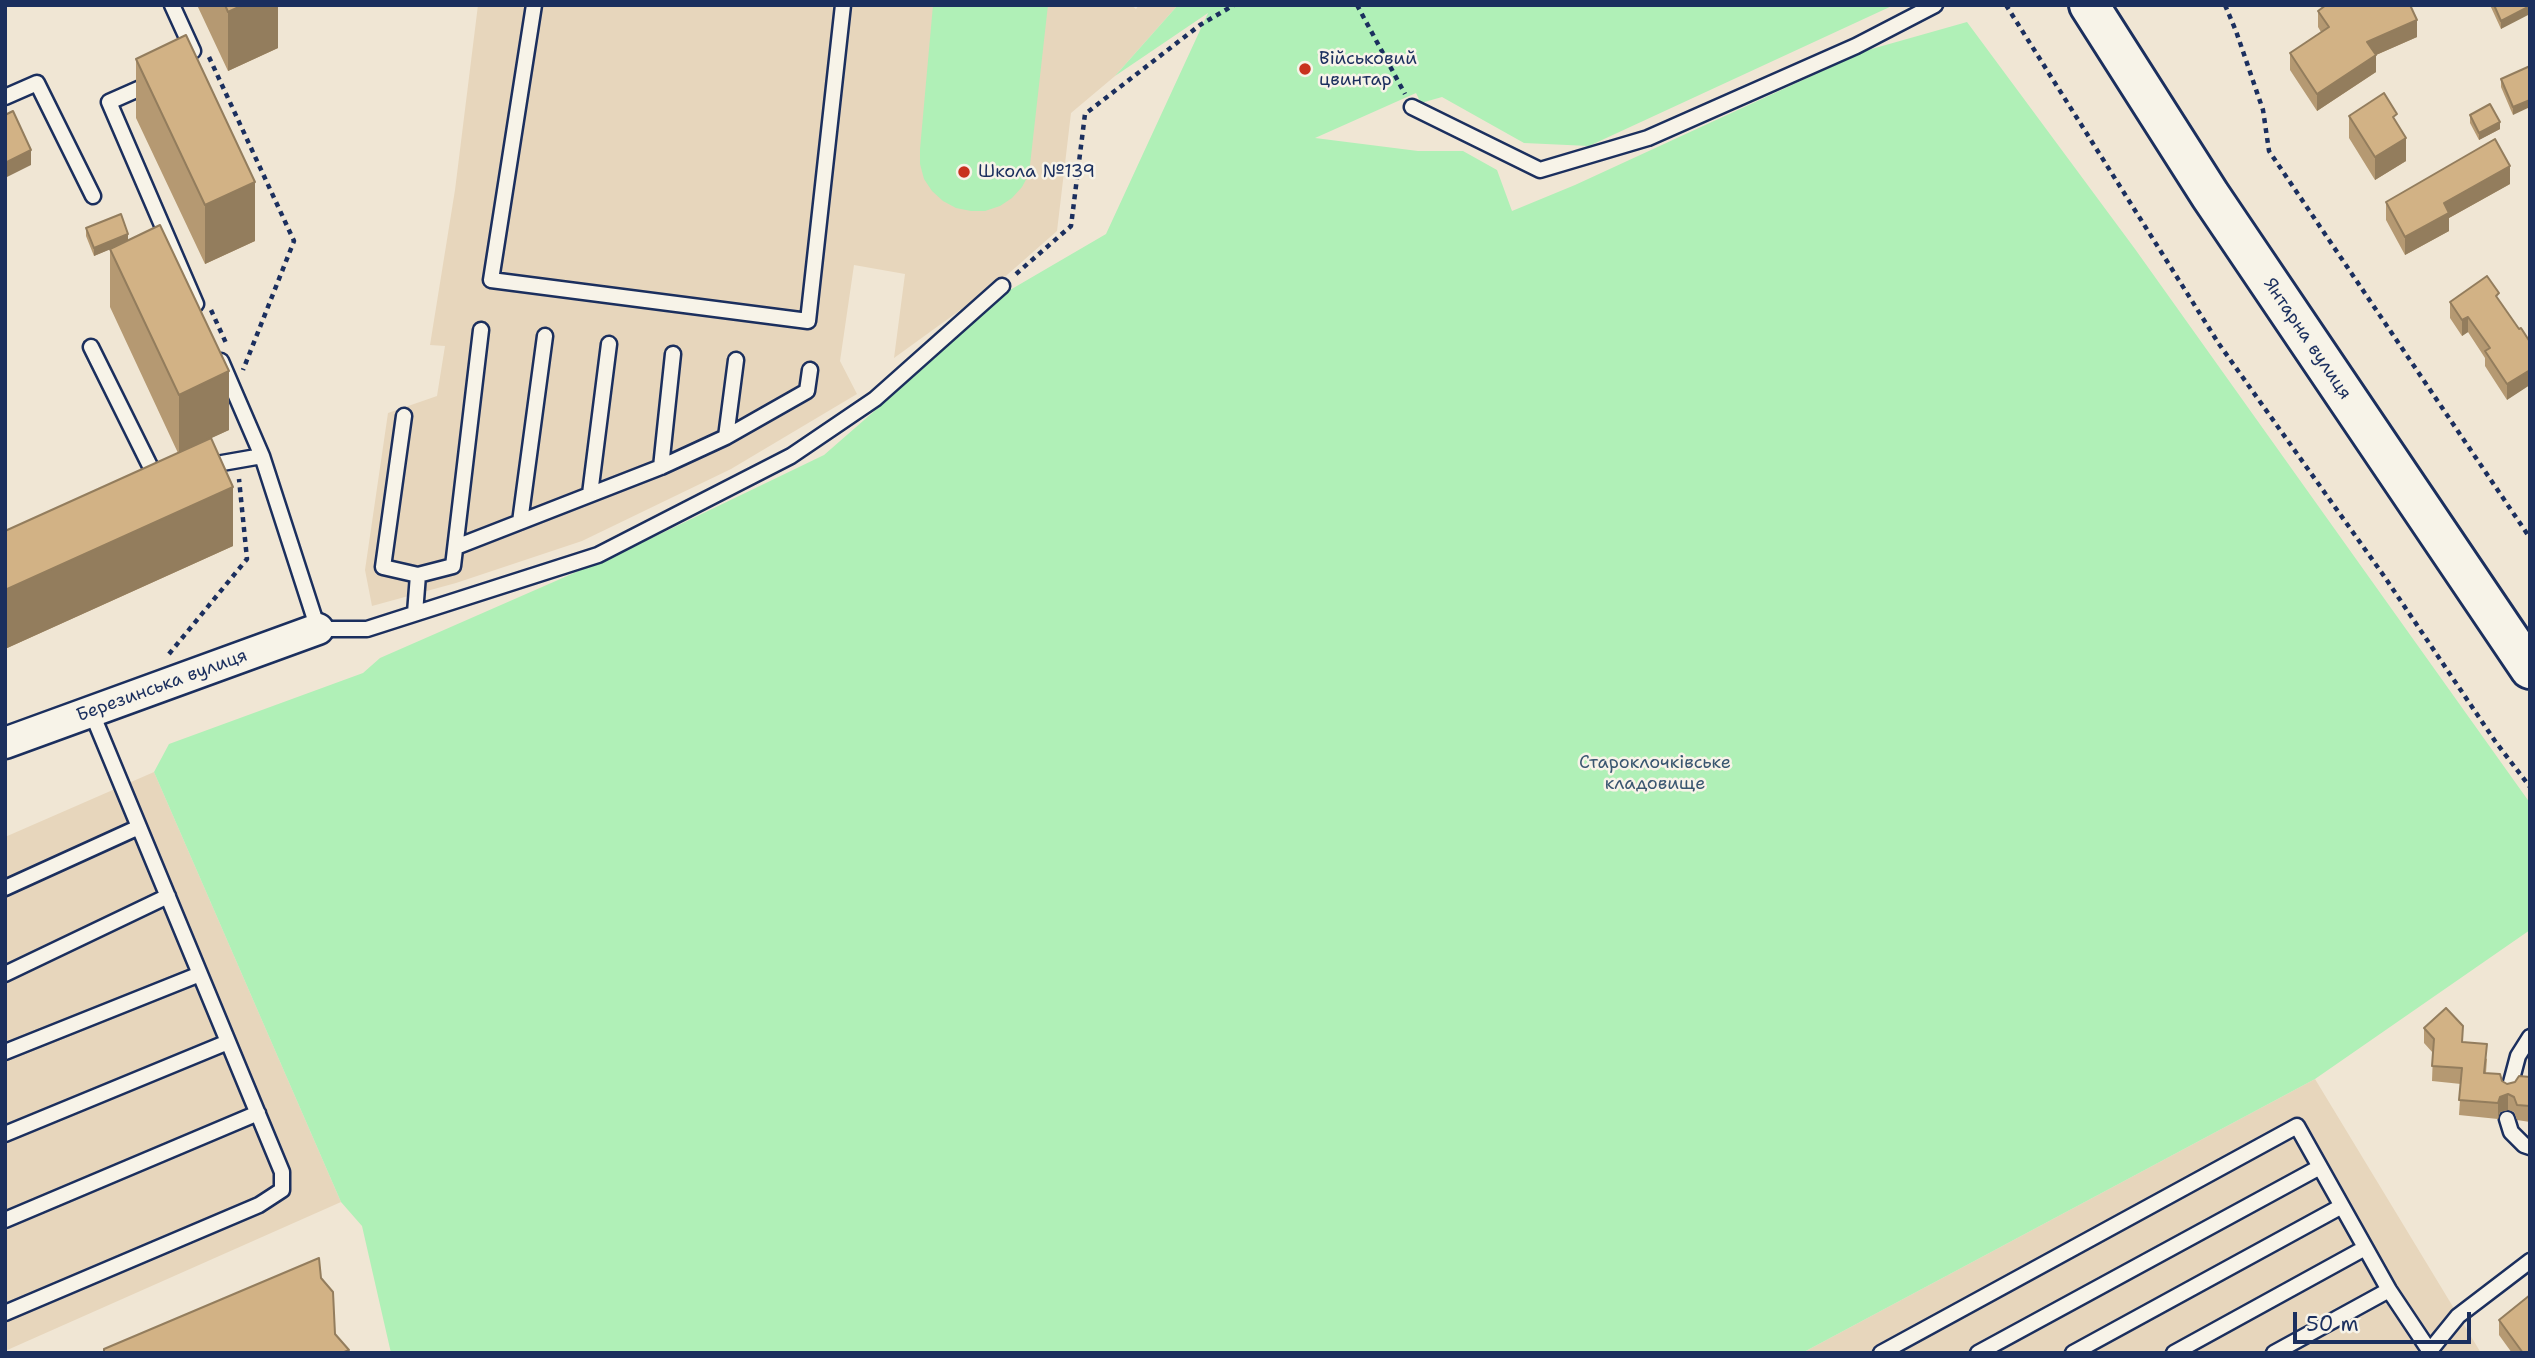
<!DOCTYPE html>
<meta charset="utf-8">
<style>
body{margin:0}
#map{position:relative;width:2535px;height:1358px;overflow:hidden;background:#f0e6d4;font-family:"Shantell Sans",sans-serif}
canvas{display:block}
.frame{position:absolute;inset:0;border:7px solid #1b2f5e;pointer-events:none}
.scale{position:absolute;left:2293px;top:1312px;width:178px;height:32px;box-sizing:border-box;border:4px solid #1b2f5e;border-top:0;padding-left:9px;font-size:21px;line-height:24px;white-space:nowrap;color:#1b2f5e;-webkit-text-stroke:5px #f7f3e8;paint-order:stroke}
</style>
<div id="map">
<canvas width="2535" height="1358"></canvas>
<div class="frame"></div>
<div class="scale">50 m</div>
</div>
<script>
const ctx = document.querySelector('canvas').getContext('2d');
ctx.lineJoin = 'round';
function fill(path, color) { ctx.fillStyle = color; ctx.fill(path, 'evenodd'); }
const toPath = rows => new Path2D(rows.map(r => 'M' + r).join(''));
function stroke(path, color, width, dash) { ctx.strokeStyle = color; ctx.lineWidth = width; ctx.lineCap = dash ? 'butt' : 'round'; ctx.setLineDash(dash || []); ctx.stroke(path); }
function drawText(font, color, halo, rows, align = 'center') {
  ctx.font = font + ' "Shantell Sans",sans-serif'; ctx.lineWidth = 5; ctx.setLineDash([]); ctx.textBaseline = 'middle'; ctx.strokeStyle = halo; ctx.fillStyle = color; for (const [text, x, y, turn = 0] of rows) {
    ctx.save(); ctx.translate(x, y); ctx.rotate((+turn || 0) * Math.PI / 180); ctx.textAlign = isNaN(turn) ? turn : align; if (halo) ctx.strokeText(text, 0, 0); ctx.fillText(text, 0, 0); ctx.restore();
  }
}
const built = toPath([
 [478,5,1131,5,1136,9,1139,5,1178,5,1115,76,1071,113,1057,231,999,282,894,358,905,274,854,265,840,361,857,394,731,469,582,541,456,583,372,606,365,570,388,413,437,396,445,346,430,345,455,190],
 [154,772,341,1202,5,1351,5,837],
 [2315,1079,2481,1353,1802,1353]
]);
const green = toPath([
 [933,5,1048,5,1029,174,1022,187,1012,198,1000,206,985,211,971,211,956,208,943,201,932,191,924,179,920,164,920,149],
 [1178,5,1894,5,1589,146,1524,143,1442,97,1421,103,1416,93,1315,138,1418,151,1463,151,1497,170,1512,211,1575,185,1868,50,1967,22,2135,249,2530,803,2530,930,2315,1079,1802,1353,391,1353,362,1226,341,1202,154,772,169,744,363,673,380,658,631,548,824,455,918,373,1010,290,1106,234,1208,13,1115,76]
]);
const path = toPath([
 [1357,5,1405,94],
 [2006,5,2219,344,2384,576,2495,741,2530,787],
 [2225,5,2236,31,2263,110,2269,151,2530,538],
 [209,57,294,241,243,370],
 [1016,274,1071,226,1085,114,1200,25,1234,5],
 [211,310,226,343],
 [169,654,247,559,239,479]
]);
const lane = toPath([
 [172,5,193,51],
 [534,5,491,280,808,321,843,5],
 [152,83,109,102,196,304],
 [5,97,37,83,93,196],
 [1412,107,1540,170,1648,138,1856,46,1935,5],
 [91,347,155,476],
 [221,361,262,456],
 [404,416,383,567,418,575,453,566,481,330],
 [726,437,736,360],
 [205,466,262,456,318,629,367,629,598,555,791,456,875,399,1002,286],
 [661,467,673,354],
 [590,494,609,344],
 [520,522,545,336],
 [456,547,661,467,726,437,807,391,810,370],
 [415,613,418,575],
 [5,888,139,827],
 [5,974,168,896],
 [5,1052,200,974],
 [2509,1090,2518,1056,2530,1037],
 [2507,1119,2511,1132,2524,1145,2530,1147],
 [5,1134,228,1042],
 [5,1220,258,1113],
 [5,1313,259,1205,282,1190,282,1172,91,711],
 [1881,1353,2297,1126,2389,1290,2431,1353],
 [1978,1353,2320,1167],
 [2073,1353,2342,1206],
 [2174,1353,2365,1248],
 [2274,1353,2389,1290],
 [2428,1353,2458,1316,2530,1261]
]);
const street = toPath([
 [5,743,318,629]
]);
const secondary = toPath([
 [2089,5,2210,195,2530,669]
]);
const wall = toPath([
 [197,5,278,5,278,48,228,71],
 [2490,5,2530,5,2501,29],
 [2318,11,2417,37,2376,55,2376,72,2317,111,2290,70,2290,53,2321,32,2318,27],
 [136,59,255,241,205,264,136,118],
 [2530,66,2513,115,2501,87,2501,79],
 [2470,115,2500,129,2479,140,2470,123],
 [2349,116,2406,161,2375,180,2349,138],
 [2510,184,2449,218,2449,231,2405,255,2386,220,2386,202],
 [86,228,128,240,229,430,211,438,233,546,5,649,5,531,178,453,110,307,110,249,94,256,86,236],
 [2499,301,2519,329,2507,400,2485,366,2485,358,2468,332,2462,336,2450,318,2450,302],
 [2424,1028,2463,1042,2487,1059,2486,1073,2507,1084,2530,1077,2530,1122,2517,1120,2514,1112,2508,1110,2500,1112,2498,1119,2459,1115,2461,1084,2432,1081,2433,1053,2424,1043],
 [2499,1320,2530,1353,2512,1353,2499,1335]
]);
const shadedWall = toPath([
 [243,5,278,5,278,48,228,71,228,12],
 [2530,6,2530,14,2501,29,2501,21],
 [2417,20,2417,37,2376,55,2376,72,2317,111,2317,94,2367,42],
 [2530,100,2530,107,2513,115,2513,107],
 [2500,122,2500,129,2479,140,2479,133],
 [2406,138,2406,161,2375,180,2375,157],
 [31,150,31,165,5,178,5,163],
 [2510,166,2510,184,2449,218,2449,231,2405,255,2405,237,2444,203],
 [255,182,255,241,205,264,205,205],
 [128,234,128,242,94,256,94,248],
 [2468,317,2468,332,2462,336,2462,320],
 [2530,370,2530,385,2507,400,2507,384],
 [229,371,229,430,179,453,179,395],
 [233,487,233,546,5,649,5,590],
 [2508,1094,2508,1110,2500,1112,2498,1119,2498,1103,2500,1097]
]);
const building = toPath([
 [225,5,243,5,228,12,225,5],
 [2326,5,2410,5,2417,20,2367,42,2376,55,2317,94,2290,53,2329,27,2318,11,2326,5],
 [2494,5,2530,5,2530,6,2501,21,2494,5],
 [186,35,255,182,205,205,136,59,186,35],
 [2530,66,2530,100,2513,107,2501,79,2530,66],
 [2384,93,2397,114,2393,117,2406,138,2375,157,2349,116,2384,93],
 [2490,104,2500,122,2479,133,2470,115,2490,104],
 [13,111,31,150,5,163,5,115,13,111],
 [2495,139,2510,166,2444,203,2449,213,2405,237,2386,202,2495,139],
 [121,214,128,234,94,248,86,228,121,214],
 [160,225,229,371,179,395,110,249,160,225],
 [2487,276,2499,293,2496,296,2519,329,2521,328,2530,342,2530,370,2507,384,2485,351,2490,348,2468,317,2462,320,2450,302,2487,276],
 [211,438,233,487,5,590,5,531,211,438],
 [2446,1008,2463,1026,2462,1042,2487,1044,2484,1073,2500,1074,2502,1081,2507,1084,2515,1082,2519,1076,2530,1077,2530,1106,2517,1105,2514,1097,2508,1094,2500,1097,2498,1103,2459,1100,2462,1068,2432,1066,2434,1039,2424,1028,2446,1008],
 [319,1258,321,1278,333,1292,335,1334,349,1350,342,1353,104,1353,104,1349,319,1258],
 [2530,1295,2530,1353,2523,1353,2499,1320,2530,1295]
]);
const markers = [
 [1305,69,7,"#c8321e"],
 [964,172,7,"#c8321e"]
];
const poiNames = [
 ["Військовий",1319,59],
 ["цвинтар",1319,80],
 ["Школа №139",978,172]
];
const streetNames = [
 ["Янтарна вулиця",2307,339,56],
 ["Березинська вулиця",162,686,-20]
];
const parkNames = [
 ["Староклочківське",1655,763],
 ["кладовище",1655,784]
];
fill(built, '#e7d6bc');
fill(green, '#b0f0b7');
stroke(lane, '#1b2f5e', 19);
stroke(street, '#1b2f5e', 35);
stroke(secondary, '#1b2f5e', 44);
stroke(path, '#1b2f5e', 4.5, [5, 5]);
stroke(lane, '#f7f3e8', 14);
stroke(street, '#f7f3e8', 30);
stroke(secondary, '#f7f3e8', 38);
fill(wall, '#b59972');
fill(shadedWall, '#937d5d');
fill(building, '#d2b285');
stroke(building, '#937d5d', 2);
for (const [x, y, r, color] of markers) { const dot = new Path2D(); dot.arc(x, y, r, 0, 2 * Math.PI); ctx.fillStyle = color; ctx.fill(dot); stroke(dot, '#f7f3e8', 2.5); }
drawText('18px', '#1b2f5e', '#f7f3e8', poiNames, 'left');
drawText('18px', '#1b2f5e', '#f7f3e8', streetNames);
drawText('18px', '#395670', '#f7f3e8', parkNames);
</script>
